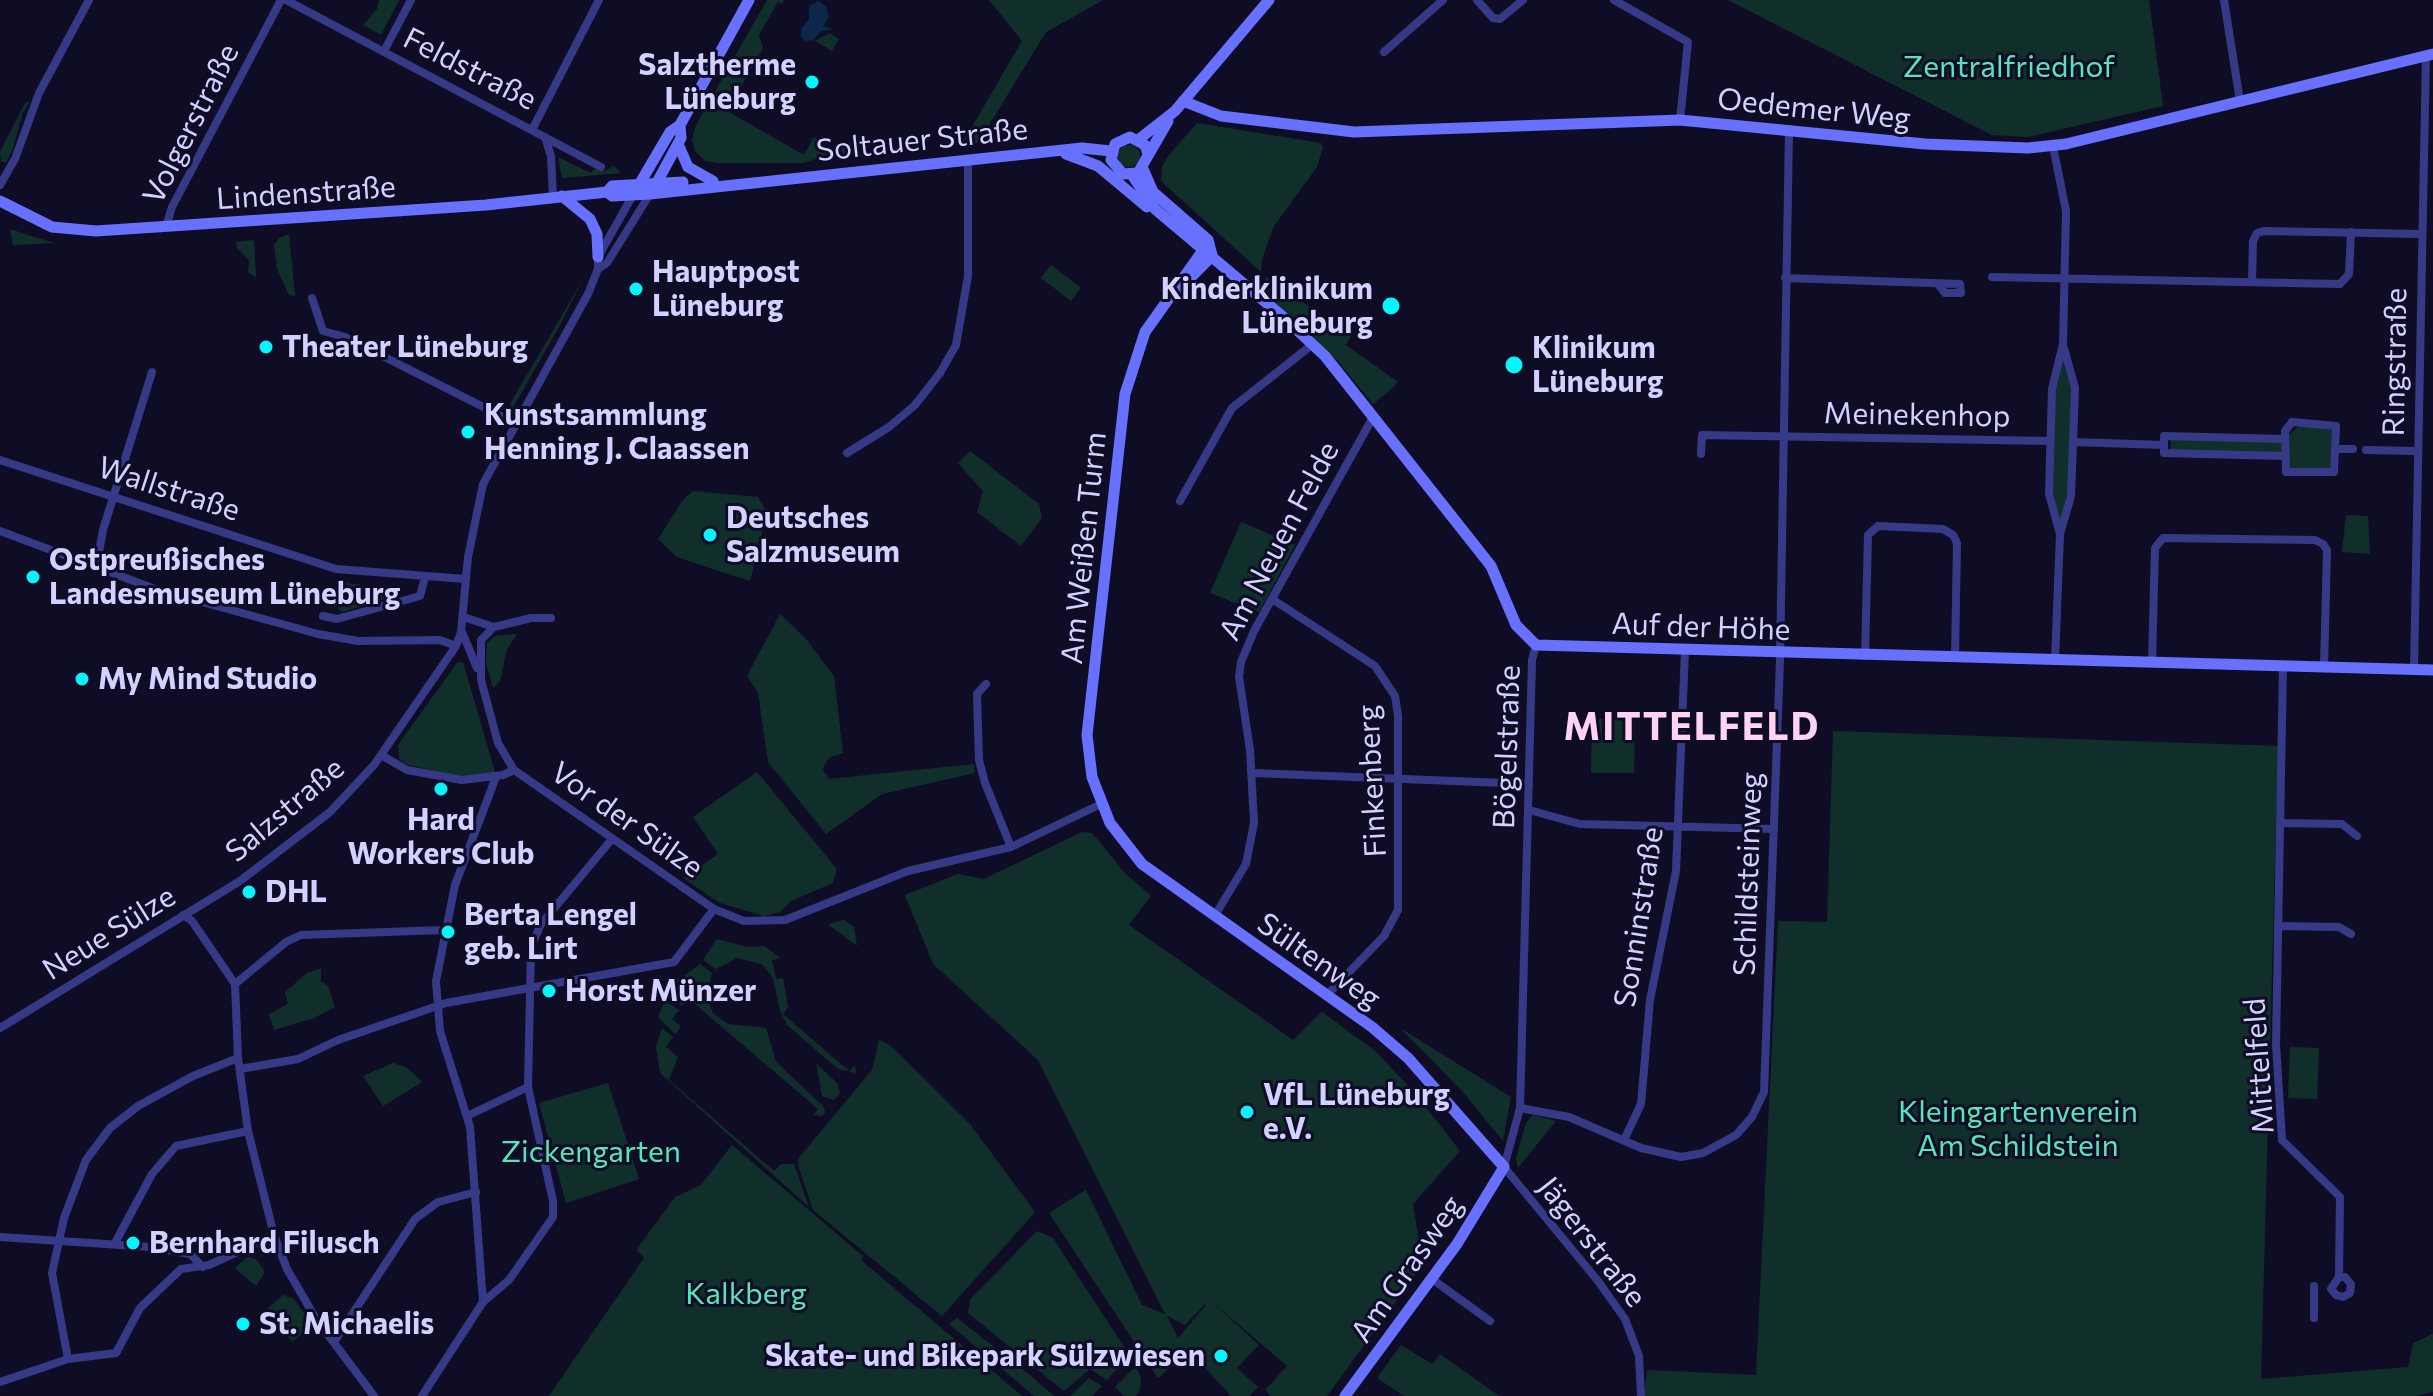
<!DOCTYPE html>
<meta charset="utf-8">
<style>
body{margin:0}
canvas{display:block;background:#0f0d25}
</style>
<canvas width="2433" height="1396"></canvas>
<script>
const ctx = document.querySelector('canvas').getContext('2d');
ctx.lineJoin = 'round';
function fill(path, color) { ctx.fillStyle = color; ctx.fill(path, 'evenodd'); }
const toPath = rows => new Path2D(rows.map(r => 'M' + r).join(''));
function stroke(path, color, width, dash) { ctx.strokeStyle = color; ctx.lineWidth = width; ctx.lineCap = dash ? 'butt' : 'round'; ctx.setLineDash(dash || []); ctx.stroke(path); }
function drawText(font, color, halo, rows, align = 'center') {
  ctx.font = font + ' Commissioner,sans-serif'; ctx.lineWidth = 6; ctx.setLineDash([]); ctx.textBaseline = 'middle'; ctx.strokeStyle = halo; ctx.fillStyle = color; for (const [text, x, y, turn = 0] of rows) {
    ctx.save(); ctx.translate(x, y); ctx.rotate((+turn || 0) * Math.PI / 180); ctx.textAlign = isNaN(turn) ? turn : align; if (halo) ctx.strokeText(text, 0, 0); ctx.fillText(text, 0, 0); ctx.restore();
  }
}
const green = toPath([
 [379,0,399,0,381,35,363,25,377,9],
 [767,0,784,0,782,4,778,2,759,35,763,48,727,111,804,155,814,137,835,153,844,141,862,144,869,156,819,158,803,163,718,163,705,161,695,151,692,140,696,125],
 [989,0,1103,0,1046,32,978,143,962,144,1022,41],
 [1728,0,2149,0,2163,106,2028,137,1992,135],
 [830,33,839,39,832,51,815,41],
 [31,101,23,112,12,151,6,163,1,161,0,152,25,103],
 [1197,123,1321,143,1323,147,1317,167,1274,226,1262,259,1261,272,1161,181,1162,167,1168,156],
 '1118 156a11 11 0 1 1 22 0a11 11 0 1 1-22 0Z',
 [558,157,591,173,596,167,604,171,614,166,621,173,562,178],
 [10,229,34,237,55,243,13,245],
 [289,234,295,296,289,295,277,269,274,245,279,238],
 [254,240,256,278,248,272,249,260,237,248,236,242],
 [1051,265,1081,288,1071,301,1041,278],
 [1266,277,1351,335,1346,345,1398,382,1395,386,1373,404,1337,360,1266,297],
 [582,281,560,325,511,411,510,404],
 [2063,354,2071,388,2068,496,2060,524,2052,492,2054,390],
 [2300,425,2330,428,2334,433,2330,469,2291,469,2288,465,2289,435],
 [2171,439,2282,441,2282,454,2170,451],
 [970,451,1039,504,1042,518,1021,546,977,512,983,491,958,463],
 [693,491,758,497,767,513,750,581,677,557,658,539,683,500],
 [2346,515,2368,516,2370,554,2342,552],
 [1241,522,1295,545,1259,612,1210,593],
 [345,583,391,588,391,597,342,612,338,609],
 [780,614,806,639,834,676,843,753,829,758,825,764,823,770,829,779,974,764,975,773,882,794,826,834,768,762,758,693,747,676],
 [517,634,507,649,500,681,493,688,486,663,487,643,495,636],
 [463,662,495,772,491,775,463,778,406,764,399,759,398,745,457,663],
 [1592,719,1635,719,1634,773,1591,773],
 [1833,731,2278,746,2261,1379,2408,1367,2413,1343,2433,1334,2433,1392,2415,1396,1644,1396,1647,1370,1756,1375,1778,921,1827,922],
 [757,772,837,869,833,883,791,901,780,912,764,916,720,903,683,878,718,854,693,817],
 [1082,832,1092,833,1124,872,1151,896,1129,925,1293,1040,1322,1012,1375,1051,1415,1093,1460,1151,1413,1204,1422,1262,1415,1275,1327,1396,1271,1396,1265,1390,1287,1366,1210,1300,1259,1345,1237,1368,1258,1387,1249,1396,1231,1396,1189,1350,1158,1378,1049,1213,1086,1190,1142,1305,1165,1314,1038,1060,933,964,905,895,958,874,984,879],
 [1205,1304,1206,1305,1178,1338,1167,1316,1185,1325],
 [844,920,854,927,857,946,828,924],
 [717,939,747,947,764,946,780,958,772,960,776,979,783,978,788,1007,783,1014,849,1071,855,1065,856,1073,838,1069,787,1025,780,1011,773,978,762,964,737,958,716,969,703,960],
 [700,964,712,973,706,997,713,1013,728,1024,766,1028,776,1062,823,1106,825,1112,822,1116,814,1115,818,1109,689,999,682,1006,666,993,668,982,684,976],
 [321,968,321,981,328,986,335,1007,314,1018,274,1030,269,1014,288,1004,285,992,307,973],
 [665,1001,679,1010,672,1019,681,1027,675,1034,658,1017],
 [662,1028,673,1037,666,1047,678,1057,669,1080,774,1171,781,1164,794,1164,809,1207,660,1073,656,1046],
 [1400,1028,1511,1097,1503,1141,1463,1092],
 [879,1040,890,1045,970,1124,1035,1212,942,1316,813,1210,799,1168,798,1159,872,1070],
 [2290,1047,2319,1048,2317,1099,2288,1098],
 [393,1063,406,1067,422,1082,383,1106,363,1076],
 [816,1063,837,1083,840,1093,834,1100,822,1096],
 [608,1083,639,1179,566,1203,539,1103],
 [1533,1115,1556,1121,1518,1168,1516,1158,1526,1123],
 [732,1145,863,1256,862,1261,1022,1396,549,1396,644,1258,636,1250,675,1197,701,1185],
 [1037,1231,1053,1238,1130,1356,1107,1380,1090,1369,1064,1391,968,1313,970,1300],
 [247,1257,256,1259,265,1272,256,1286,235,1268],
 [283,1295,293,1298,313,1325,292,1342,267,1309],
 [957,1318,1031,1376,1054,1396,1034,1396,949,1324],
 [1401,1345,1432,1364,1440,1354,1499,1396,1404,1396,1377,1378],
 [1136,1366,1141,1379,1140,1390,1136,1396,1124,1396,1115,1387],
 [1089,1378,1102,1386,1092,1396,1070,1396]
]);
const water = toPath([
 [818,1,826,6,829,17,823,26,833,29,821,31,814,40,806,41,801,37,801,29,809,19,809,6]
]);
const street = toPath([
 [286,0,601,167],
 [1477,0,1493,18,1500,19,1523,0],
 [1614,0,1688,42,1680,120],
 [2224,0,2240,101],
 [384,51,411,0],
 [1384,52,1443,0],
 [533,128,599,0],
 [545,137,551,156,553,198],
 [2053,146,2066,211,2063,344,2052,389,2049,494,2060,534],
 [0,185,15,159,39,93,89,0],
 [166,227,172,207,281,0],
 [598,269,607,263,650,194],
 [1992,277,2340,284,2349,274,2351,232],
 [1785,278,1960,284,1961,293,1945,293,1938,284],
 [2252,281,2253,241,2257,233,2264,231,2421,234],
 [312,298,323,331,345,337,515,423],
 [2292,422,2336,426,2334,472,2286,472,2285,431,2292,422],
 [2073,442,2164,445],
 [2337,449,2353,449],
 [2366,450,2417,451],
 [847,453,889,427,915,405,940,373,956,345,968,276,968,160],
 [1701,454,1702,435,2050,441],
 [2284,456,2164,453,2164,436,2285,439],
 [0,460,336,569,465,579],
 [1180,501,1232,408,1313,344],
 [0,531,155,589,318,634,358,641,440,640,456,646],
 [96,568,103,530,152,372],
 [1272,599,1375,666,1395,696,1398,716,1398,910,1384,936,1327,995],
 [323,616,337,619,420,596,425,577],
 [463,617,494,627,531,618,551,618],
 [494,627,481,640,481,680,498,743,514,770,714,909,744,921,785,920,908,871,1011,847,1101,804],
 [462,632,477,668],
 [1536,645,1532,660,1520,1108,1504,1167,1598,1281,1625,1319,1639,1356,1641,1396],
 [1865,656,1868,535,1878,526,1943,529,1953,535,1957,543,1955,658],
 [2055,660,2060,534,2071,496,2075,388,2064,348],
 [2152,663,2155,548,2163,538,2315,540,2323,544,2327,550,2324,667],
 [2283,666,2276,1044,2282,1140,2340,1197,2339,1277,2331,1289,2336,1295,2343,1297,2350,1293,2351,1284,2345,1277,2339,1277],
 [2414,669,2426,55],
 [986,684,977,694,979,760,985,783,1011,847],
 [381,755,407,770,462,780,503,775,514,770],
 [1253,773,1529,784],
 [1529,810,1580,824,1774,829],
 [2280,823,2342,824,2357,836],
 [183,915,192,921,235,984,238,1058,248,1131,274,1235,287,1269,316,1319,374,1396],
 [1214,917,1246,864,1254,823,1250,750,1239,677,1241,662,1254,631,1372,419],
 [2278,926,2339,927,2351,934],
 [235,984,286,942,301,935,444,930],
 [0,1028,240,881,330,812,374,765,456,646,461,632,468,557,483,484,588,294,598,269,598,257,633,195],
 [240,1069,298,1059,338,1040,446,1003,674,962,714,909],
 [1520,1108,1569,1117,1641,1148,1681,1157,1703,1153,1736,1135,1752,1117,1764,1092,1780,660,1789,131],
 [467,1116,528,1087],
 [1624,1140,1641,1104,1650,1000,1676,871,1685,650],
 [0,1237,151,1247,190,1254,203,1267],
 [115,1243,152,1174,176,1146,248,1131],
 [1432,1279,1490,1321],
 [483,1302,470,1127,440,1031,436,981,455,885,496,777],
 [2314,1318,2314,1286],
 [334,1342,415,1219,438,1202,476,1192],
 [68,1359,52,1273,64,1218,86,1160,110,1128,138,1106,193,1076,238,1058],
 [0,1382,68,1359,116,1353,140,1308,181,1269,209,1265,274,1235],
 [422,1396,483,1302,509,1280,553,1217,553,1201,528,1087,531,947,541,924,612,839]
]);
const secondary = toPath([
 [1183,101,1221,116,1354,132,1680,120,1925,144,2028,148,2066,144,2433,54],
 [1138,140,1175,111,1269,0],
 [678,144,688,167,713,181],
 [1066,154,1098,166,1147,207],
 [1148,154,1145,145,1130,137,1115,144,1111,160,1123,174,1138,173,1168,121],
 [1143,169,1153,192,1208,240,1212,255],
 [1132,175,1155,209,1282,316,1325,356,1491,566,1516,625,1536,645,2433,670],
 [655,186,681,138,680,125],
 [607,192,612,186,683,182],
 [633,195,670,132,680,125,749,0],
 [562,196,590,219,597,234,598,257],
 [0,201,52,227,96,231,486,205,607,192,612,196,650,194,1082,148,1111,151],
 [1204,249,1145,332,1125,394,1087,735,1092,777,1110,823,1142,864,1372,1027,1408,1058,1504,1167,1457,1244,1345,1396],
 [1179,289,1212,256]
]);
const markers = [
 [812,82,8,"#00f8fc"],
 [636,289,8,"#00f8fc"],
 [1391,306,10,"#00f8fc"],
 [266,347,8,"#00f8fc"],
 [1514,365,10,"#00f8fc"],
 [468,432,8,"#00f8fc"],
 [710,535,8,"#00f8fc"],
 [33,577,8,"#00f8fc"],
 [82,679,8,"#00f8fc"],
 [441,789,8,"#00f8fc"],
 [249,892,8,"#00f8fc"],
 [448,932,8,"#00f8fc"],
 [549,991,8,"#00f8fc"],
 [1247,1112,8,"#00f8fc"],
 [133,1243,8,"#00f8fc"],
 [243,1324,8,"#00f8fc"],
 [1221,1356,8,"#00f8fc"]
];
const poiNames = [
 ["Salztherme",796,65,"right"],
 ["Lüneburg",796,99,"right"],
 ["Hauptpost",652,272],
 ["Lüneburg",652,306],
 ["Kinderklinikum",1373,289,"right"],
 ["Lüneburg",1373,323,"right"],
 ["Theater Lüneburg",282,347],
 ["Klinikum",1532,348],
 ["Lüneburg",1532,382],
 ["Kunstsammlung",484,415],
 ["Henning J. Claassen",484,449],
 ["Deutsches",726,518],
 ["Salzmuseum",726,552],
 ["Ostpreußisches",49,560],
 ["Landesmuseum Lüneburg",49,594],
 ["My Mind Studio",98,679],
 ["Hard",441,820,"center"],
 ["Workers Club",441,854,"center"],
 ["DHL",265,892],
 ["Berta Lengel",464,915],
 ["geb. Lirt",464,949],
 ["Horst Münzer",565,991],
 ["VfL Lüneburg",1263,1095],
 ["e.V.",1263,1129],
 ["Bernhard Filusch",149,1243],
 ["St. Michaelis",259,1324],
 ["Skate- und Bikepark Sülzwiesen",1205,1356,"right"]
];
const parkNames = [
 ["Zentralfriedhof",2009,67],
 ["Kleingartenverein",2018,1112],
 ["Am Schildstein",2018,1146],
 ["Zickengarten",591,1152],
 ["Kalkberg",746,1294]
];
const streetNames = [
 ["Feldstraße",470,69,27],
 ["Oedemer Weg",1814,109,6],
 ["Volgerstraße",191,124,-63],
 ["Soltauer Straße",922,140,-6],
 ["Lindenstraße",306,193,-4],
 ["Ringstraße",2395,362,-89],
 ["Meinekenhop",1917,415,1],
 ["Wallstraße",169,489,18],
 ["Am Neuen Felde",1279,541,-62],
 ["Am Weißen Turm",1084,548,-84],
 ["Auf der Höhe",1701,627,2],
 ["Bögelstraße",1507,747,-88],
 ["Finkenberg",1372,781,-93],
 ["Salzstraße",285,810,-40],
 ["Vor der Sülze",627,820,35],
 ["Schildsteinweg",1748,874,-88],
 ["Sonninstraße",1639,917,-81],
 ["Neue Sülze",109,933,-32],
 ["Sültenweg",1319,961,35],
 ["Mittelfeld",2259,1066,-94],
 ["Jägerstraße",1592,1242,52],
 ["Am Grasweg",1407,1269,-55]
];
const districtNames = [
 ["MITTELFELD",1692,727]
];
fill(green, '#102f2b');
fill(water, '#0b284b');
stroke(street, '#363a86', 8);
stroke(secondary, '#6871ff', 11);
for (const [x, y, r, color] of markers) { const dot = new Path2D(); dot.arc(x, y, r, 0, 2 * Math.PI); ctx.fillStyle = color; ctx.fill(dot); stroke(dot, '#0f0d25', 3); }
drawText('bold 30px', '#d2d1ff', '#0f0d25', poiNames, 'left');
drawText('30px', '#56e5b6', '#0f0d25', parkNames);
drawText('30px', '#d2d1ff', '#0f0d25', streetNames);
ctx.letterSpacing = '2px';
drawText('bold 38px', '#ffd3f3', '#0f0d25', districtNames);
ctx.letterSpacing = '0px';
</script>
